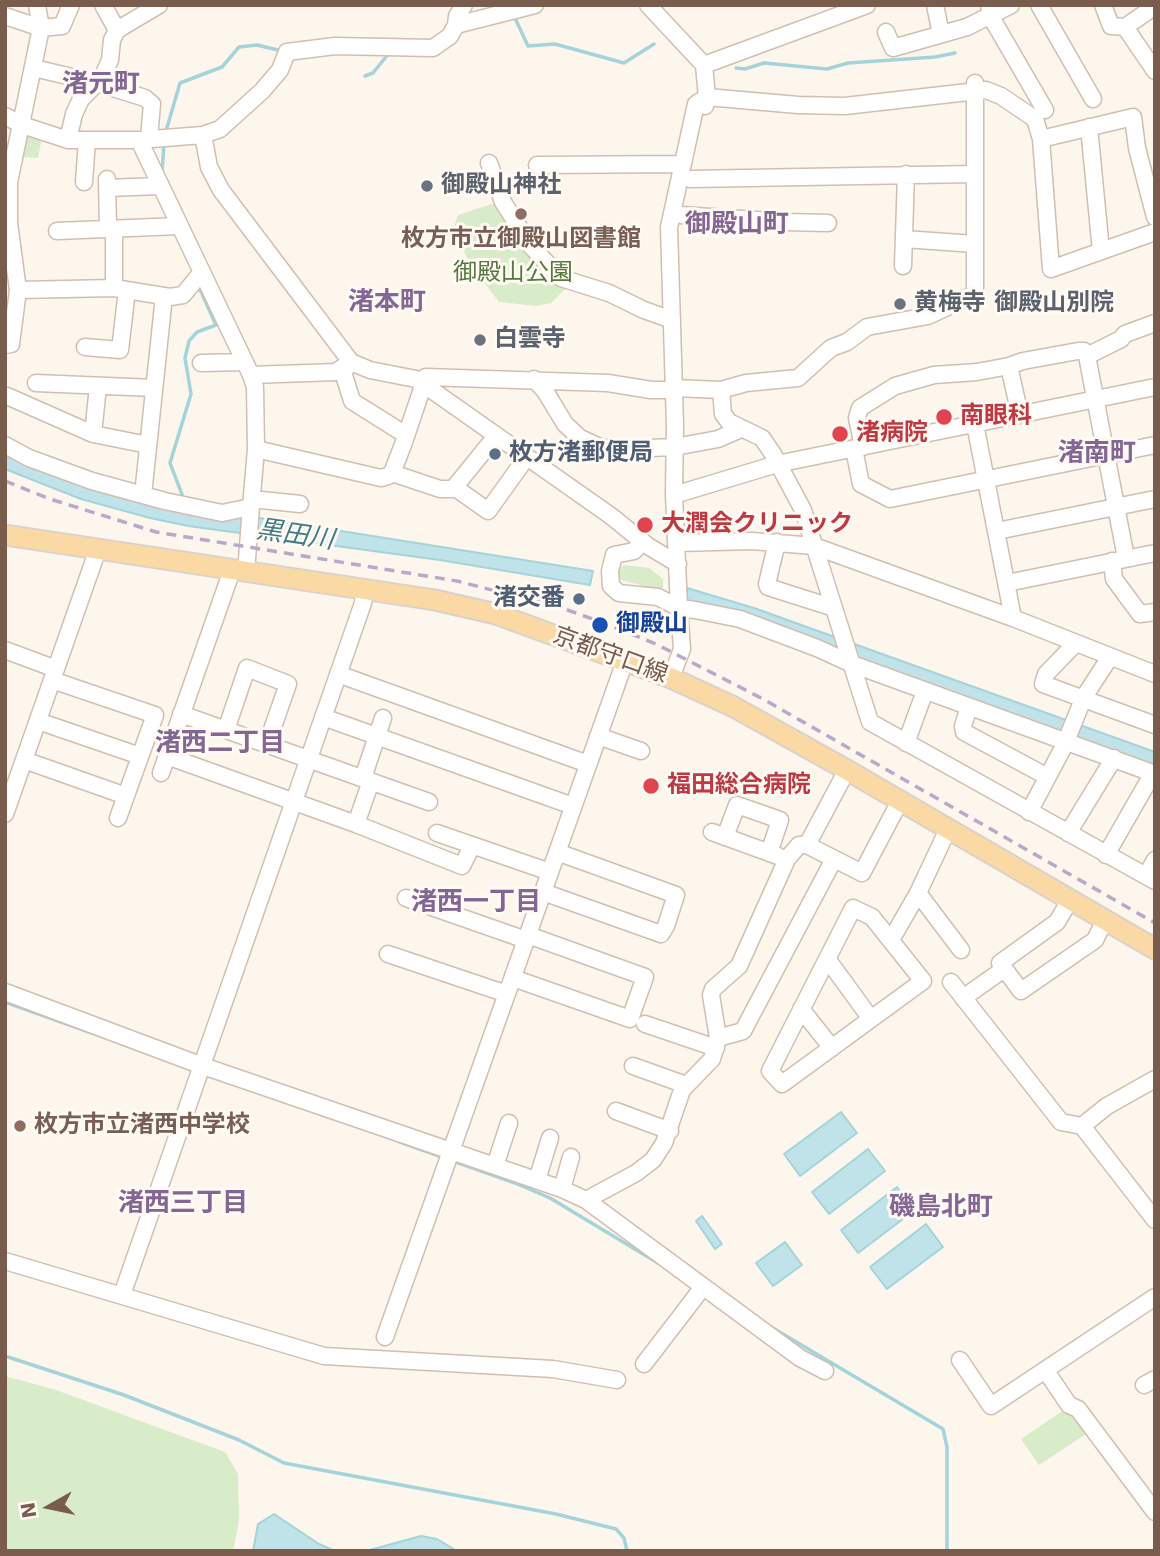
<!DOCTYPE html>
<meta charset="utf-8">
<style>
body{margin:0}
#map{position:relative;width:1160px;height:1556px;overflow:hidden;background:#fdf6ec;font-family:"DejaVu Sans",sans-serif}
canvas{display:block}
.frame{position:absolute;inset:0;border:7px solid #7a5c4d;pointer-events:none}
.north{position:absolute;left:14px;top:1472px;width:70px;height:70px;-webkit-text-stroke:5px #fffaf3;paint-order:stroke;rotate:261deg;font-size:19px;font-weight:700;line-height:28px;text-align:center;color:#7a5c4d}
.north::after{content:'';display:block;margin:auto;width:24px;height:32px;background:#7a5c4d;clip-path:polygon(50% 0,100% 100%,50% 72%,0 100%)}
</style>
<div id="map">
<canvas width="1160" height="1556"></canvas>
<div class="frame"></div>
<div class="north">N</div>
</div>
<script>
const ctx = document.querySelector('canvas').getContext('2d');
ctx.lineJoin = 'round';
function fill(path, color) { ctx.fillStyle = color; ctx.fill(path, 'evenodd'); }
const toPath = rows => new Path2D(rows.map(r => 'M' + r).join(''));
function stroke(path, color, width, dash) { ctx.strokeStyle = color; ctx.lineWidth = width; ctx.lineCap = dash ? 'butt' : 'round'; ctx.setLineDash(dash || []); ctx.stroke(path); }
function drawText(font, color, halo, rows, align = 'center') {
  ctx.font = font + ' "DejaVu Sans","Noto Sans JP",sans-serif'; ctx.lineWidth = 6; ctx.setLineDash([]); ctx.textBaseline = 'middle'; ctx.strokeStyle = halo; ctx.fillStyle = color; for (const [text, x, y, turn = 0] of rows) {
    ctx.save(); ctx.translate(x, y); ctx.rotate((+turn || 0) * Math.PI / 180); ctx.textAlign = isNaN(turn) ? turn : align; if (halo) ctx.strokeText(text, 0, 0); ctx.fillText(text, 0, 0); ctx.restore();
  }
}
const green = toPath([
 [25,129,42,137,38,158,21,157],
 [498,202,568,286,551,303,537,306,499,302,471,265,453,230,458,215],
 [624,565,649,568,663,579,663,588,655,589,618,579,617,572],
 [5,1376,56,1390,225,1452,238,1474,239,1520,233,1551,5,1551],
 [1067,1408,1089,1432,1039,1465,1021,1439]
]);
const water = toPath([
 [5,452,210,516,259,518,593,571,590,585,440,560,188,526,150,518,81,499,5,469,5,452],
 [687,588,754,608,1155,752,1155,766,687,603,687,588],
 [841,1112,857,1133,800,1176,784,1154,841,1112],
 [868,1149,885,1171,829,1214,812,1192,868,1149],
 [897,1187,915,1210,858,1253,841,1230,897,1187],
 [702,1216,722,1244,715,1249,696,1221,702,1216],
 [926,1224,943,1247,887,1289,870,1267,926,1224],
 [785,1242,802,1265,773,1286,756,1263,785,1242],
 [274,1514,319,1544,335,1551,253,1551,258,1524,274,1514],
 [421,1536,437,1539,457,1551,366,1551,421,1536]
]);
const stream = toPath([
 [514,16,528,46,555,44,624,63,654,44],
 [736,68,745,69,764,63,827,69,848,63,935,57,955,53],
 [365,76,373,73,389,53],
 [166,131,180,83,222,67,239,47,257,45,282,51],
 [162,173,164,143],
 [183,497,170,463,191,394,185,358,189,341,197,332,216,325,198,285],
 [5,1002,92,1033],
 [400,1142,442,1157],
 [453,1161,515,1183,550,1198,658,1263],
 [771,1327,943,1429,947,1447,947,1551],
 [5,1356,124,1395,239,1440,284,1463,556,1514,616,1529,624,1538,627,1551]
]);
const minor = toPath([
 [103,5,117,30],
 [648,5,704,65,707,97,705,106],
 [935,5,941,34],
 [989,5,991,17,1045,110],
 [1039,5,1093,99],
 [1103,5,1111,26,1125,27,1151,9,1150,5],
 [5,16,41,28,62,26,71,5],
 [456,25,535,5],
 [1125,27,1155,71],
 [886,32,893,48,967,27,1011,5],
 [704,65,867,5],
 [34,68,97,83,145,98,152,104,149,138],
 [5,116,22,125,68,140,139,140,203,135,220,129,262,91,280,70,287,52,335,46,433,48,450,36,456,25,457,16,464,5],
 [1089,127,1101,251],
 [203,135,209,167,221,190,351,362,343,372,352,401,406,435],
 [1041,139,1133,117,1137,148,1155,217],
 [68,140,74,114,81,99,102,78,110,60,112,40,117,30,159,5],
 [139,140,251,375,336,372,351,362,370,370,416,379,611,516,648,546,678,564],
 [489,163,503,202,531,246,561,278,609,293,644,310,672,320],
 [537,165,683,164],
 [107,179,108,229],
 [690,179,973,174],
 [84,182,87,140],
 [107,188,160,186],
 [681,215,787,222,828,223],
 [57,231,179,226],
 [904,239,975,244],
 [903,266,906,174],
 [114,288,114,229],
 [18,290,114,288,170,297,183,295,201,273],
 [5,345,11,344,18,290,9,223,9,182,41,28,37,5],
 [85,347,120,350,127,290],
 [1087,356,1126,558],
 [201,363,245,362],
 [1009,366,1020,415],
 [534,379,545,391,565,424,580,438,602,448,624,449,675,447,718,439,741,429],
 [36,383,154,388],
 [675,388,721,390,746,383,798,378,831,348,847,342,867,327,928,316,975,294,975,83],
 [721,390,723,414,729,422,762,438,773,454,803,510,870,722,1155,881],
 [7,396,93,434,148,445],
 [975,424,1013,618],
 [93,434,98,386],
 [5,445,29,458,92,481,165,501,222,513,251,507,256,449,255,387,251,375],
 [863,447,857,418,860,408,895,386,934,375,977,372,1009,366,1023,361,1078,351,1084,351,1087,356,1121,339,1125,334,1155,323],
 [256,449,381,478,388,476,392,473,404,442,426,377,608,383,651,390,674,390],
 [854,449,861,484,890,499,1155,445],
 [392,473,440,489,457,489,488,511,526,458],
 [453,489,496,436],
 [143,495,164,296],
 [674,495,777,464,1155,387],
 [252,499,300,504],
 [997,531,1155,499],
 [642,542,634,551,614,555,610,571,611,586,619,593,658,597,679,608],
 [777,542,767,584,768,587,834,608],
 [678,543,752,541,814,546,1013,618,1155,674],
 [1112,561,1114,579,1140,614,1155,612],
 [246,572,251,507],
 [1007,583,1155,553],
 [679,608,674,495,675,425,669,227,696,104,707,97,798,105,845,106,986,90,1001,96,1035,119,1041,139,1051,269,1155,232],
 [1075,644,1046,674,1043,684,1155,725],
 [5,650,56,669],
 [338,674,588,764],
 [671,678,682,649,679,608,695,610,740,619,817,648,852,664,1155,774],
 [52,680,155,715,118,818],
 [969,707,963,726,964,732,1046,776],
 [181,714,429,802],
 [323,717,573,806],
 [38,721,140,756],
 [226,730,247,668,288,684,267,744],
 [598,736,641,751],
 [906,743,925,691],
 [167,756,356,824,462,866,472,846],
 [24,760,126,796],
 [161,773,232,570],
 [363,778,383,718],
 [1029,812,1064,746,1084,697,1110,657],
 [5,814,98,549],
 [356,824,371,781],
 [712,832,778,856],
 [437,833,550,872],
 [1068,833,1114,758],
 [725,837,737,805,780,820,769,853],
 [807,845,847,770],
 [1106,855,1153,773],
 [1146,876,1155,860],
 [543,892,661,934,666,926,676,895,557,852],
 [918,893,961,950],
 [406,898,526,940],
 [1070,900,1057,922,1000,963,1021,991,1095,940,1105,920],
 [853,908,872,917,923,981,782,1084,770,1071,853,908],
 [891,940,918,893,948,829],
 [388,954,507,994],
 [828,960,871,1019],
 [513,978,630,1019,645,977,528,935],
 [951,982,1061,1122,1082,1126,1155,1220],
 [5,992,200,1065,562,1189,586,1200,800,1358,825,1371],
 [963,998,1004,969],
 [801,1009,832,1048],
 [645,1024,716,1048],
 [718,1038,743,1031,834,859],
 [633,1066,686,1085],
 [616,1111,670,1131],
 [1082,1126,1107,1106,1155,1079],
 [495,1166,509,1123],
 [537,1180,550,1138],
 [562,1189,571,1157],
 [586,1200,636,1173,653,1160,664,1143,682,1090,712,1059,718,1038,711,995,713,989,739,966,787,859,799,845,807,845,862,873,900,801],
 [5,1261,324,1356,553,1369,617,1380],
 [123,1292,363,603,365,589],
 [385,1337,625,661],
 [960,1360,991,1406,1155,1297],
 [644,1364,703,1287],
 [1046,1371,1069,1405,1078,1409,1155,1512],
 [1144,1385,1155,1379]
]);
const major = toPath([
 [5,535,435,600,496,614,671,678,734,707,847,770,1155,949]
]);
const rail = toPath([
 [5,481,50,499,156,532,457,581,562,608,601,622,656,644,763,699,1155,923]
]);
const markers = [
 [427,186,7,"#6b7280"],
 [521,214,7,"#8d6e63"],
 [900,304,7,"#6b7280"],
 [480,340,7,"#6b7280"],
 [944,417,9,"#e0444e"],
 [840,434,9,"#e0444e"],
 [495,454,7,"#5c6f8a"],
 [645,525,9,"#e0444e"],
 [579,599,7,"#5c6f8a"],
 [600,625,9,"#1a4fb4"],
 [651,786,9,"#e0444e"],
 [20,1126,7,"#8d6e63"]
];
const worshipNames = [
 ["御殿山神社",441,186],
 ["黄梅寺 御殿山別院",914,304],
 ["白雲寺",494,340]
];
const educationNames = [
 ["枚方市立御殿山図書館",521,240],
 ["枚方市立渚西中学校",34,1126,"left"]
];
const parkNames = [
 ["御殿山公園",513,274]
];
const healthNames = [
 ["南眼科",960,417],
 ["渚病院",856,434],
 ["大潤会クリニック",661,525],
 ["福田総合病院",667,786]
];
const serviceNames = [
 ["枚方渚郵便局",509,454],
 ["渚交番",565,599,"right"]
];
const transitNames = [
 ["御殿山",616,625]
];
const streetNames = [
 ["京都守口線",610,656,20]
];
const neighbourhoodNames = [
 ["渚元町",101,85],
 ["御殿山町",737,225],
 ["渚本町",387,303],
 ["渚南町",1097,454],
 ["渚西二丁目",220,744],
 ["渚西一丁目",476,903],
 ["渚西三丁目",183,1204],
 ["磯島北町",941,1208]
];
const waterNames = [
 ["黒田川",295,536,8]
];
fill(green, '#d8ecc9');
fill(water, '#bfe3e8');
stroke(water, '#a5d3da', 2);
stroke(stream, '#a5d3da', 3.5);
stroke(minor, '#d1beb0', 19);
stroke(major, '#dad1cd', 23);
stroke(minor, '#fff', 16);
stroke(major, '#fbd9a5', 19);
stroke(rail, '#b9a8c9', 3.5, [10, 7]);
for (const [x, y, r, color] of markers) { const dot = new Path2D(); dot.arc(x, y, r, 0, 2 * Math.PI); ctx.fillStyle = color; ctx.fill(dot); stroke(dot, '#fffaf3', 2.5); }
drawText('bold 24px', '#5b616d', '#fffaf3', worshipNames, 'left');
drawText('bold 24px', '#785e54', '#fffaf3', educationNames);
drawText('24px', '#537a41', '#fffaf3', parkNames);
drawText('bold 24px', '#be3a42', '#fffaf3', healthNames, 'left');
drawText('bold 24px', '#4e5e75', '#fffaf3', serviceNames, 'left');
drawText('bold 24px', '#164399', '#fffaf3', transitNames, 'left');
drawText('24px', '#7a5c4d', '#fffaf3', streetNames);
drawText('bold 26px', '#846695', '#fffaf3', neighbourhoodNames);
drawText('italic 26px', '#437c86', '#fffaf3', waterNames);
</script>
